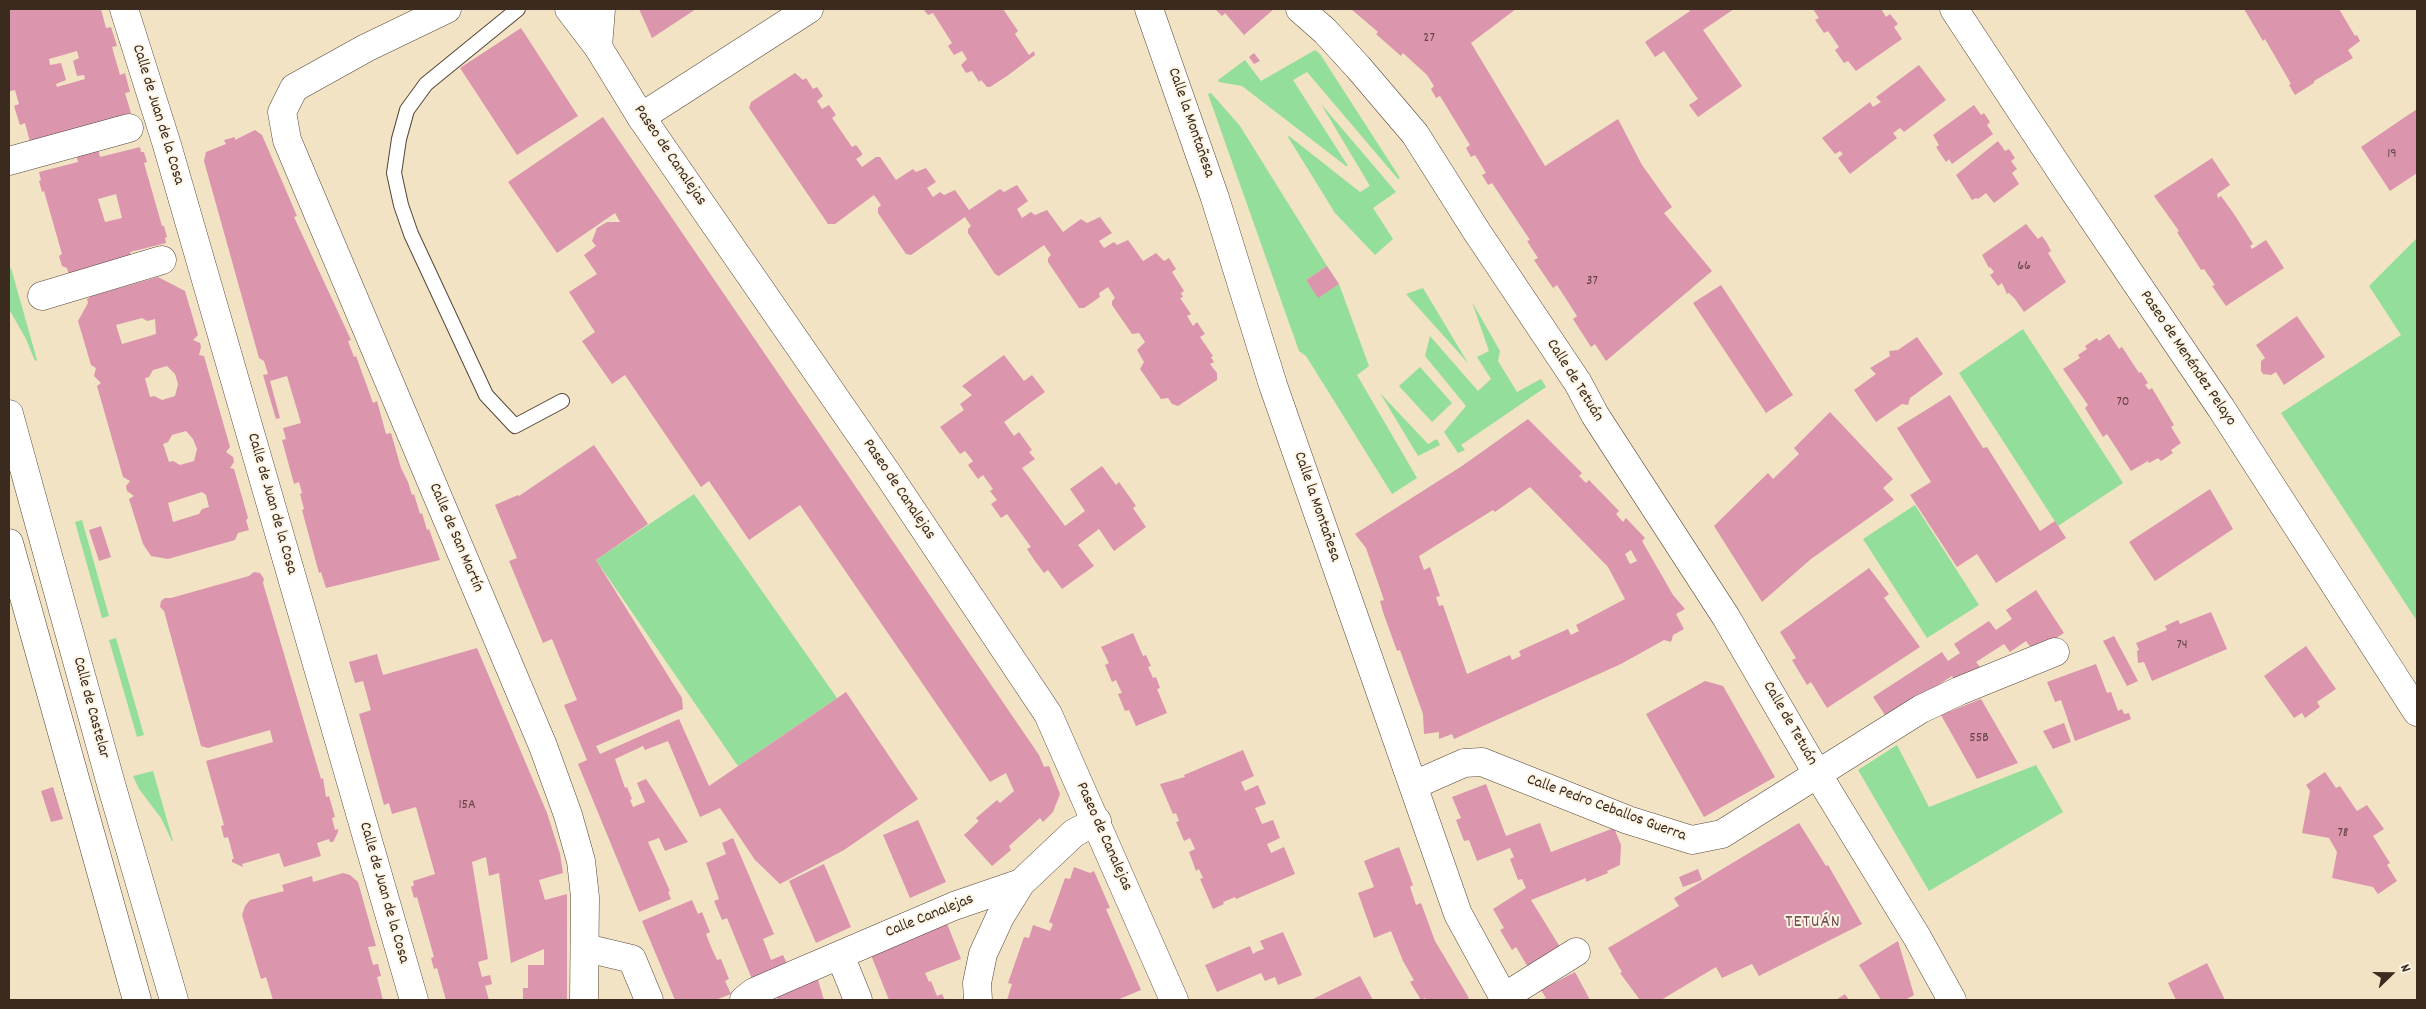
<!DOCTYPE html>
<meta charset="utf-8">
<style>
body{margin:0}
#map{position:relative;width:2426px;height:1009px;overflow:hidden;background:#f2e3c5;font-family:Dekko,sans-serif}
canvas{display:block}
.frame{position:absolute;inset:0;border:10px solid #3b2a1e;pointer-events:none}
.north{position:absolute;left:2366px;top:949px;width:50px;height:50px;-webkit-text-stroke:4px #fcf5e5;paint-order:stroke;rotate:68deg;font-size:14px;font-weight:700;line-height:20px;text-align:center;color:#3b2a1e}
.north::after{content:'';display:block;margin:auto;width:18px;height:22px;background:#3b2a1e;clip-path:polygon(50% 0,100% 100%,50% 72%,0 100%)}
</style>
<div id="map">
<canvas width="2426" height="1009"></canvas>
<div class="frame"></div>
<div class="north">N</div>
</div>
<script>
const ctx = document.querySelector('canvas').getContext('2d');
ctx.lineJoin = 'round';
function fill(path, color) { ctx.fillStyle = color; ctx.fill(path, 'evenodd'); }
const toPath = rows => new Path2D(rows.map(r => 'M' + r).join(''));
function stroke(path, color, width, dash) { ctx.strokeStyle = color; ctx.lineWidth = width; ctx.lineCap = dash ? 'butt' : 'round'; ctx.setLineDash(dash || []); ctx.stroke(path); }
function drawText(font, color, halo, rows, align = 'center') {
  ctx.font = font + ' Dekko,sans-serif'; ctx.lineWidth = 4; ctx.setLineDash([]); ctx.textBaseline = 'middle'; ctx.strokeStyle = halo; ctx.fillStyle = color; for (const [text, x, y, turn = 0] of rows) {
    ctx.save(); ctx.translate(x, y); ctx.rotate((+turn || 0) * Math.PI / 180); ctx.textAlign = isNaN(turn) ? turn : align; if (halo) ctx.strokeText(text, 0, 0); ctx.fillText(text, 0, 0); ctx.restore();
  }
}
const green = toPath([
 [1315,50,1320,54,1400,178,1398,179,1307,72,1293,80,1348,166,1346,166,1242,86,1219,82,1218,80,1245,60,1261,81],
 [1211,93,1240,126,1327,266,1306,280,1318,297,1339,284,1369,366,1357,375,1417,478,1392,494,1306,356,1299,351,1208,94],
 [1321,104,1396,192,1373,208,1393,239,1375,255,1335,213,1288,137,1289,136,1360,192,1370,186],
 [2417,238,2417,621,2281,413,2401,335,2369,286],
 [11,268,37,360,35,361,26,339,9,309,9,269],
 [1423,288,1468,363,1406,294],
 [1472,302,1500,351,1498,361,1517,392,1541,379,1546,387,1461,445,1465,450,1458,453,1444,432,1466,406,1425,356,1430,336,1478,391,1491,379,1477,357,1489,351],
 [2023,329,2123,483,2058,526,1959,373],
 [1420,367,1452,403,1432,422,1399,386],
 [1380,393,1428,444,1437,439,1440,445,1418,456],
 [694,494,837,698,738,766,596,560],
 [1915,505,1979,605,1927,638,1863,539],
 [82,520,109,616,102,618,75,522],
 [116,638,144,735,137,737,109,640],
 [1897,745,1929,807,2036,765,2063,812,1929,891,1858,770],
 [153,771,173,841,172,841,161,818,139,789,133,776]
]);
const building = toPath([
 [9,9,101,9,106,28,111,27,117,46,112,47,120,75,125,73,130,92,125,93,131,113,127,114,128,118,109,123,108,120,30,142,25,123,20,125,14,106,19,104,15,90,10,91,9,87],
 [77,51,79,58,73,61,77,76,84,75,85,79,57,87,56,84,66,80,61,63,50,65,49,59],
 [639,9,696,9,652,38],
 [923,9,1003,9,1018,31,1015,34,1029,55,1034,51,1035,55,1007,76,990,87,987,87,981,80,979,82,972,71,966,73,961,65,967,59,962,51,954,55,948,46,952,43,933,13,928,15],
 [1215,9,1274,9,1244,35,1225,13,1222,16],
 [1351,9,1516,9,1471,43,1545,166,1618,119,1642,165,1672,207,1664,213,1712,271,1606,361,1595,344,1591,347,1573,319,1577,316,1557,285,1553,288,1534,260,1538,258,1527,241,1530,240,1492,183,1488,185,1482,175,1486,173,1475,155,1471,157,1466,148,1470,145,1440,96,1436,98,1431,89,1434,86,1427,75,1403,53,1401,56,1376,34,1378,32],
 [1688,9,1734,9,1703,30,1742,86,1698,117,1689,105,1698,99,1664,51,1655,57,1645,42,1690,11],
 [1813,9,1881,9,1886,17,1890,14,1898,24,1894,27,1902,39,1856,71,1848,61,1844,63,1835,50,1839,47,1828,31,1824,33,1815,20,1819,18],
 [2244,9,2339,9,2355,36,2357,35,2360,41,2348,50,2353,58,2314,81,2314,83,2295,95,2289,85,2291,84,2265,39,2263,41],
 [521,28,578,116,517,155,460,68],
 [1254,53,1260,61,1254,64,1249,57],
 [1919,65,1946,100,1904,132,1900,128,1893,133,1897,138,1850,174,1838,158,1843,154,1840,151,1835,154,1822,138,1870,102,1873,107,1881,102,1876,97],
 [795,73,803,80,806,78,813,89,817,87,823,96,817,101,822,109,829,105,836,115,832,118,852,147,856,145,862,153,862,155,856,159,862,167,876,157,880,157,896,180,913,169,916,172,926,168,936,182,927,188,933,197,940,192,944,195,955,190,969,210,1000,189,1004,192,1017,185,1028,201,1017,209,1022,218,1031,212,1035,215,1047,210,1063,232,1081,219,1087,223,1100,217,1112,233,1099,241,1104,248,1114,242,1117,245,1128,240,1143,261,1156,253,1164,261,1169,258,1176,269,1172,272,1184,291,1181,293,1183,297,1180,298,1191,314,1187,316,1193,326,1197,322,1205,334,1200,337,1213,356,1211,357,1214,362,1210,364,1217,373,1217,380,1178,406,1172,404,1168,398,1161,399,1140,369,1144,362,1137,350,1145,342,1139,333,1132,334,1112,305,1112,301,1115,298,1108,287,1099,293,1100,297,1084,308,1079,308,1048,262,1048,258,1051,255,1044,245,999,276,995,274,968,233,968,229,971,226,965,217,911,255,906,254,878,213,878,208,881,205,874,195,835,224,828,224,749,108,751,102],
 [1974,105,1981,115,1984,113,1990,122,1987,125,1993,134,1952,164,1949,159,1946,162,1936,147,1939,145,1933,135],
 [2417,109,2417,173,2390,191,2361,147],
 [603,117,1039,755,1044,767,1049,766,1060,794,1053,812,1043,822,1040,818,1009,846,1011,850,992,866,964,835,979,821,976,818,997,800,1000,803,1014,791,1006,773,990,782,800,505,749,540,709,481,701,487,625,375,612,384,582,341,595,332,569,292,597,274,584,255,596,246,592,241,597,228,607,222,620,222,615,213,557,253,508,182],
 [255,130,262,135,297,216,294,217,351,340,348,341,354,357,356,356,373,403,377,401,386,434,391,433,401,468,408,482,412,495,414,494,420,514,422,513,427,530,429,529,440,560,326,588,321,572,319,573,302,510,304,509,300,494,302,493,299,482,294,484,282,440,286,439,283,428,301,423,287,376,270,381,280,418,276,419,263,375,268,374,264,361,259,358,204,161,206,152,226,144,224,140,235,137,235,140],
 [1998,141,2005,151,2009,149,2015,158,2011,161,2017,169,2012,173,2019,184,1994,203,1986,193,1978,199,1976,198,1972,200,1956,175],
 [97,144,100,157,140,147,141,152,144,152,147,162,144,163,162,226,164,226,167,237,165,238,166,243,130,252,133,263,70,278,67,268,62,266,59,256,62,254,44,191,42,192,39,181,41,180,39,172,78,162,75,149],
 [116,194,122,218,105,222,98,199],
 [2212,158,2230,185,2217,194,2218,198,2221,196,2234,214,2253,244,2250,246,2252,249,2266,240,2284,268,2226,306,2212,286,2215,285,2204,269,2201,270,2177,232,2179,231,2154,196],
 [2026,224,2038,239,2042,236,2047,243,2051,251,2048,253,2066,282,2024,312,2015,299,2009,293,2007,294,2002,283,1998,286,1990,275,1994,272,1990,267,1989,268,1982,255],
 [1327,266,1339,284,1318,298,1306,280],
 [158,277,185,291,198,335,193,340,200,343,201,347,199,355,204,356,230,447,226,452,233,457,234,462,230,468,234,469,248,518,246,520,249,530,238,533,235,540,168,559,151,556,143,544,129,499,134,496,127,491,126,486,130,481,123,477,97,386,101,383,94,376,96,368,91,365,78,321,88,303,87,299,92,296],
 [142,318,147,321,155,319,156,334,122,344,116,325],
 [167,366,175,374,178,384,175,396,162,400,154,396,150,397,145,378,149,377,153,370],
 [186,431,193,439,197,449,194,461,180,465,173,461,169,462,163,444,168,442,172,435],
 [202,492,206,495,209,507,202,509,199,514,173,522,168,503],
 [1721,285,1793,395,1766,413,1693,303],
 [2297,316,2325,357,2284,385,2276,372,2271,375,2263,374,2261,371,2261,361,2265,358,2256,345],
 [2109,334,2119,349,2122,347,2139,373,2141,372,2148,383,2145,385,2149,390,2152,388,2174,425,2171,427,2181,443,2171,450,2173,453,2161,461,2158,458,2149,463,2148,461,2131,471,2107,434,2103,437,2085,408,2088,405,2063,369,2080,358,2078,355,2087,349,2085,346,2097,338,2099,341],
 [1917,337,1943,374,1910,398,1908,405,1902,404,1876,422,1854,390,1876,374,1870,368,1890,356,1889,351,1898,350],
 [1004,355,1024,381,1032,375,1045,392,1004,422,1014,436,1019,432,1032,450,1029,452,1035,459,1022,468,1065,526,1085,511,1070,489,1102,466,1116,485,1119,482,1136,506,1133,508,1146,527,1114,551,1099,529,1078,545,1094,566,1062,589,1048,570,1044,573,1035,561,1027,549,1031,547,1007,514,1001,518,991,504,997,500,990,491,993,489,983,475,978,479,968,465,973,461,965,451,960,454,940,427,964,410,960,404,972,395,962,386],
 [1950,395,1983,448,1987,447,2040,531,2055,521,2066,538,1996,583,1977,554,1957,567,1910,495,1931,482,1897,428],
 [1830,412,1893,479,1883,488,1894,500,1811,559,1762,602,1714,526,1768,473,1773,479,1799,454,1794,448],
 [1528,419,1582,473,1579,476,1586,483,1589,480,1619,511,1616,514,1623,522,1626,518,1645,538,1642,541,1673,595,1685,609,1676,614,1684,629,1673,635,1671,642,1664,640,1621,664,1454,739,1452,734,1439,739,1439,732,1424,734,1423,714,1400,650,1397,651,1383,612,1380,601,1384,600,1366,548,1355,534,1462,466],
 [1530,487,1608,567,1625,599,1576,625,1579,631,1571,635,1568,629,1519,651,1521,656,1512,660,1510,655,1467,674,1443,605,1439,606,1436,597,1440,596,1430,567,1424,570,1419,556,1493,510,1495,512],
 [1631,550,1637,561,1630,564,1625,554],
 [594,445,648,524,596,560,682,698,683,709,596,746,600,754,679,719,709,786,846,692,918,799,844,850,780,884,755,860,720,808,700,817,668,741,645,750,643,746,615,759,625,788,627,787,632,799,630,800,633,807,645,802,637,783,646,779,688,842,665,851,659,838,648,842,670,891,668,892,671,899,639,912,578,764,587,760,564,705,577,700,552,639,543,643,509,561,517,558,495,505,518,495,519,496],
 [2210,489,2233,529,2155,581,2129,542],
 [101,526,111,557,99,561,89,530],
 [1869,568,1889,594,1884,598,1920,647,1827,708,1811,682,1807,685,1792,660,1796,658,1780,632],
 [254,572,260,573,264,579,263,583,321,779,323,778,326,797,329,796,335,817,332,818,335,830,338,829,338,832,333,842,330,842,329,839,317,843,321,856,284,867,279,853,242,864,243,867,232,862,232,859,234,859,228,837,224,838,221,826,224,825,206,761,273,742,270,730,208,748,201,746,164,611,160,607,161,601,165,598,171,598,249,576],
 [2036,590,2064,633,2034,652,2026,641,2010,652,2004,644,1976,662,1980,667,1956,683,1952,676,1887,718,1873,697,1942,652,1948,661,1960,653,1954,644,1989,621,1996,630,2012,619,2006,610],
 [2211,612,2227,649,2152,681,2144,662,2138,663,2137,651,2139,650,2136,643,2167,630,2165,626,2178,620,2180,624],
 [1133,633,1143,656,1146,655,1151,666,1148,667,1153,678,1156,677,1160,688,1157,689,1167,713,1136,726,1129,710,1125,711,1118,694,1122,693,1116,680,1112,682,1105,665,1109,663,1101,647],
 [2114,636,2138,681,2127,686,2103,641],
 [2306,646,2336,689,2317,702,2320,707,2305,718,2302,713,2294,718,2264,676],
 [477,648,547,813,560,854,563,873,539,880,545,900,567,894,567,1000,523,999,523,988,528,988,528,965,544,965,544,949,511,963,499,873,489,876,486,857,472,862,488,959,478,962,482,977,490,975,492,984,485,986,489,1000,446,1000,437,968,434,969,431,958,434,957,417,897,414,898,411,887,414,885,413,881,435,874,416,807,392,814,389,803,384,805,359,714,371,710,363,681,355,683,349,662,377,654,383,675],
 [2096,664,2107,693,2111,692,2118,711,2122,709,2124,714,2129,713,2131,719,2075,741,2061,700,2055,702,2047,682],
 [1705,681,1723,686,1775,777,1704,817,1646,714],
 [1981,699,2018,763,1977,779,1941,715],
 [2064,723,2071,742,2053,749,2043,731],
 [1243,750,1254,776,1241,782,1245,791,1258,785,1266,804,1255,808,1262,824,1273,820,1280,838,1267,844,1271,853,1284,847,1295,874,1236,899,1235,897,1223,902,1224,904,1213,909,1200,879,1203,878,1199,869,1196,871,1189,852,1195,849,1190,838,1184,841,1176,822,1179,821,1176,813,1173,814,1160,784,1185,777,1184,775],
 [2325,772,2336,788,2340,786,2357,811,2367,805,2384,829,2373,836,2390,863,2387,865,2397,881,2378,894,2373,887,2332,878,2337,852,2329,838,2302,833,2310,791,2306,785],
 [1486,784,1506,836,1540,823,1551,852,1614,828,1621,845,1620,865,1607,871,1608,873,1586,882,1586,878,1531,900,1560,947,1528,967,1516,947,1512,950,1500,930,1504,928,1493,909,1526,888,1522,879,1518,880,1510,859,1514,857,1510,848,1477,861,1469,840,1464,841,1456,820,1461,818,1452,797],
 [53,787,63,819,51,822,41,791],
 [918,820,946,882,910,898,883,835],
 [1799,823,1826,866,1828,865,1862,924,1759,976,1752,964,1722,978,1716,967,1661,1000,1640,1000,1620,973,1622,972,1608,948,1679,906,1674,898],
 [733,838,774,934,763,939,771,960,783,955,789,968,754,984,727,918,722,920,714,901,719,899,706,863,726,854,722,843],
 [1399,847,1413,885,1410,887,1416,905,1421,903,1435,941,1469,998,1466,1000,1427,1000,1425,998,1421,1000,1410,982,1414,980,1403,961,1391,931,1374,938,1358,893,1374,887,1364,861],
 [824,864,851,927,816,943,789,881],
 [1074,867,1090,873,1094,871,1110,908,1106,909,1141,990,1117,1000,1007,1000,1012,984,1008,983,1024,937,1029,938,1033,925,1050,931,1053,924,1049,922,1065,878,1070,879],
 [1698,869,1702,880,1683,887,1679,877],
 [343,873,350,875,358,882,376,946,368,947,373,965,378,964,381,976,377,977,383,1000,273,1000,266,977,261,979,242,915,245,906,250,900,284,891,282,885,312,876,313,882],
 [692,900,698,914,702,912,710,932,706,934,711,947,717,960,721,959,729,979,725,981,731,994,715,1000,675,1000,642,921],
 [946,921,961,959,925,973,929,982,931,981,937,996,942,994,945,1000,889,1000,871,955],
 [1283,932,1302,975,1278,985,1275,977,1265,981,1261,973,1217,992,1205,965,1250,946,1253,954,1258,951,1264,949,1260,941],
 [1898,941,1914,995,1905,1000,1881,1000,1859,965],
 [2207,963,2225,1000,2176,1000,2168,983],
 [1575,972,1590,1000,1542,1000,1546,998,1541,990],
 [816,973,824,1000,778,1000,774,990],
 [1360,976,1373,1000,1311,1000],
 [1845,994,1849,1000,1836,1000]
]);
const lane = toPath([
 [518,9,426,84,407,110,399,139,394,173,401,205,411,234,486,395,515,426,562,401]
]);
const street = toPath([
 [124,9,167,145,414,1000],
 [447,9,366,48,294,88,282,112,287,140,543,746,568,815,581,861,585,897,584,1000],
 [1149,9,1215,198,1273,385,1458,914,1505,1000],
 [1300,9,1325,31,1358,67,1415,134,1477,232,1578,383,1595,415,1726,617,1818,775,1917,937,1952,1000],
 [1954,9,2066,179,2221,408,2417,712],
 [598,47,601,9],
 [641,117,809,9],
 [9,161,129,128],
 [42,296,162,260],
 [1414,785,1464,763,1482,762,1628,820,1692,840,1722,834,1921,709,1959,691,2055,652],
 [586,948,632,959,649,1000],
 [840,955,858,1000],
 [1504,997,1576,952],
 [744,1000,754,992,800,972,954,906,1021,883],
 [978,1000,977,983,983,954,1000,917,1021,883,1074,833,1097,821]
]);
const secondary = toPath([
 [569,9,598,47,641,117,887,473,1048,714,1174,1000],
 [9,414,111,784,174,1000],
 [9,543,137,1000]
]);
const numberNames = [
 ["27",1429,39],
 ["19",2392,155],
 ["66",2024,267],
 ["37",1592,282],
 ["70",2123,403],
 ["74",2182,646],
 ["55B",1979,739],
 ["15A",467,806],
 ["78",2343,834]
];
const streetNames = [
 ["Calle de Juan de la Cosa",157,115,73],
 ["Calle la Montañesa",1190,123,71],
 ["Paseo de Canalejas",669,156,56],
 ["Paseo de Menéndez Pelayo",2187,359,56],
 ["Calle de Tetuán",1574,381,58],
 ["Paseo de Canalejas",898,490,56],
 ["Calle de Juan de la Cosa",271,504,74],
 ["Calle la Montañesa",1316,507,71],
 ["Calle de San Martín",455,538,67],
 ["Calle de Castelar",90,708,75],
 ["Calle de Tetuán",1789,724,60],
 ["Calle Pedro Ceballos Guerra",1606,809,20],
 ["Paseo de Canalejas",1103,837,66],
 ["Calle de Juan de la Cosa",383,893,74],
 ["Calle Canalejas",930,917,-22]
];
const neighbourhoodNames = [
 ["TETUÁN",1813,924]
];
fill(green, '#93de9a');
fill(building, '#db95ad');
stroke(lane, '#564637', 16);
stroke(street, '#564637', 29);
stroke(secondary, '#564637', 29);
stroke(lane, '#fff', 14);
stroke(street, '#fff', 28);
stroke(secondary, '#fff', 28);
drawText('14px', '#634542', null, numberNames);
drawText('16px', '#3b2a1e', '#fcf5e5', streetNames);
ctx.letterSpacing = '1px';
drawText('18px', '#734f50', '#fcf5e5', neighbourhoodNames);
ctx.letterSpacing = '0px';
</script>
